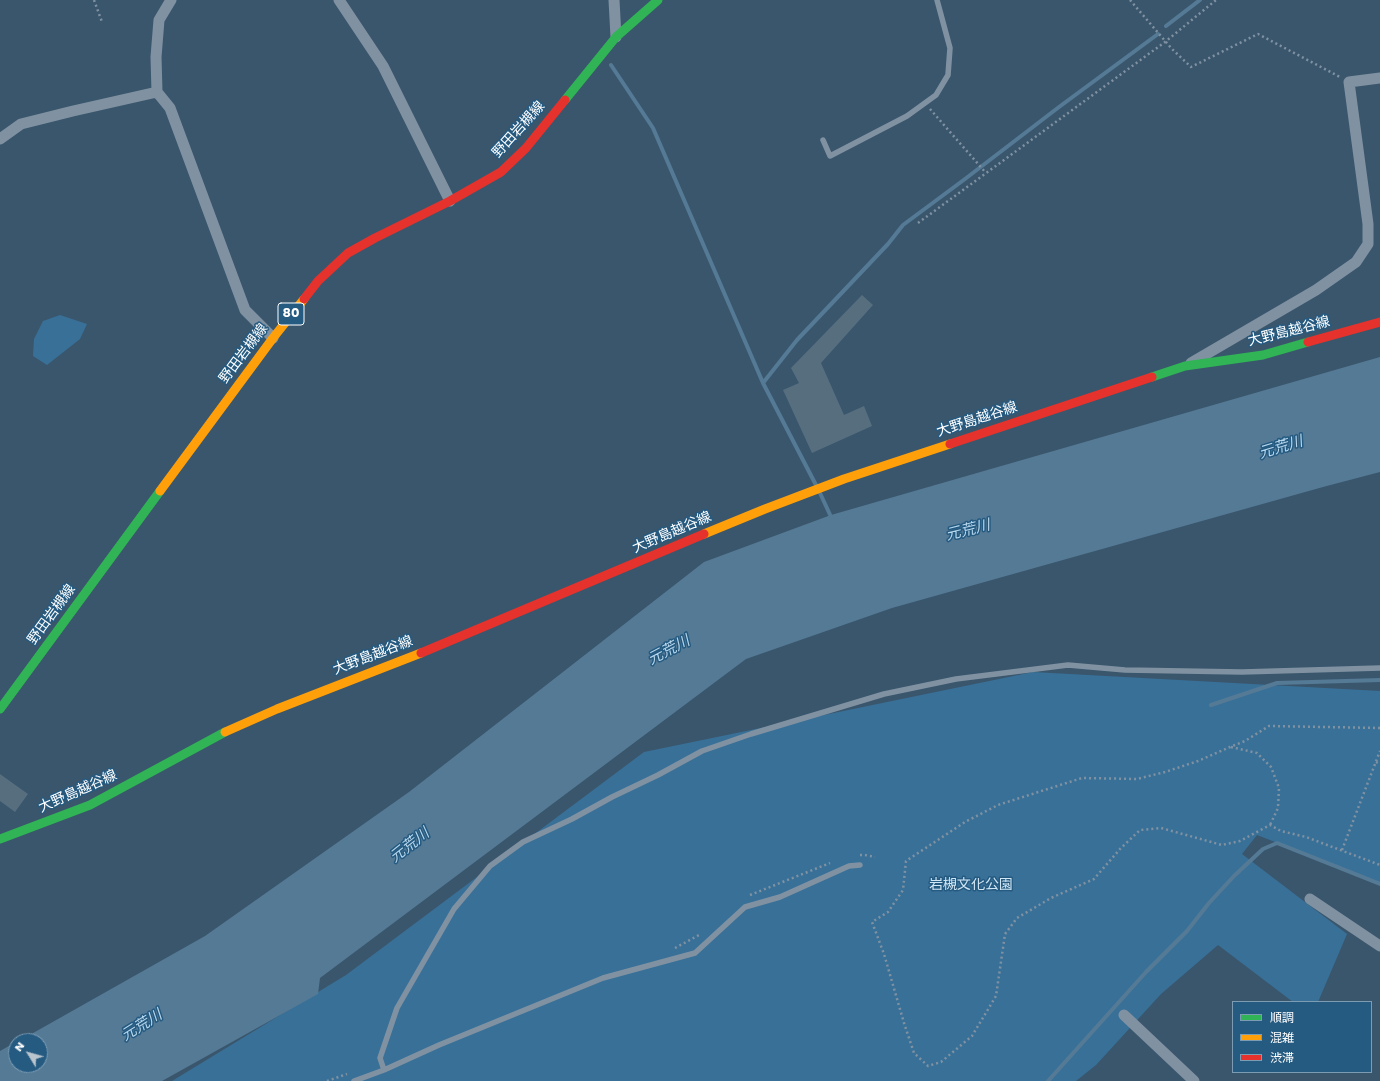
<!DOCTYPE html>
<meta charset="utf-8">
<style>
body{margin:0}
#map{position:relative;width:1380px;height:1081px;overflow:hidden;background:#3a566c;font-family:Poppins,"Noto Sans JP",sans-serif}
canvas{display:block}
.legend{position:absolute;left:1232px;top:1001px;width:140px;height:72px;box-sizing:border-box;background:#255a81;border:1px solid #7c9cb3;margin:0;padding:5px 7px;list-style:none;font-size:12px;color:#fff}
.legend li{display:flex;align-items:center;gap:8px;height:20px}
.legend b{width:20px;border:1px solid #7c9cb3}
.north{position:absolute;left:8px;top:1033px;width:40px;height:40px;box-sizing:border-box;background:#255a81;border:1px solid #7c9cb3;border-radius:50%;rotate:307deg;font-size:11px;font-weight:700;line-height:16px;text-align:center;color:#fff}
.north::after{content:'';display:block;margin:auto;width:14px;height:18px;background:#bac4cc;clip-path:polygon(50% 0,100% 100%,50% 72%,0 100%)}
</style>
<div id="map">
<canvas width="1380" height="1081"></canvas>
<ul class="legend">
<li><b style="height:5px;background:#30b455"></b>順調</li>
<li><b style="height:5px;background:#ff9f0a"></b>混雑</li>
<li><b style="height:5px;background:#e5322d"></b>渋滞</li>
</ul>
<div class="north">N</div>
</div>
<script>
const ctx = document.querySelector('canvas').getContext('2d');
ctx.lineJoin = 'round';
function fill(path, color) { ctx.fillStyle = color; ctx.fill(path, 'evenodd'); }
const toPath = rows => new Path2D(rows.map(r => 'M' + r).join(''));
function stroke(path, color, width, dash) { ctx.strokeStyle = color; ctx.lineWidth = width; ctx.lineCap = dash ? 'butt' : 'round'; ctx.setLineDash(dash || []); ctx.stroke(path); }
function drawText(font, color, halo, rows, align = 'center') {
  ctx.font = font + ' Poppins,"Noto Sans JP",sans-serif'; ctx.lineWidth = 3; ctx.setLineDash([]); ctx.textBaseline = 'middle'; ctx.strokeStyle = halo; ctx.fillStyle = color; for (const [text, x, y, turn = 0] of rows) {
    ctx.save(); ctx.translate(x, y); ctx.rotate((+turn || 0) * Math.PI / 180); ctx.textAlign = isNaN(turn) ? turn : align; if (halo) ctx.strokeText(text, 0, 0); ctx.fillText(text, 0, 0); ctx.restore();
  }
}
const green = toPath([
 [60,315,87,324,80,339,47,365,33,356,34,339,43,321],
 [1033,672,1380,691,1380,883,1257,835,1242,854,1347,934,1318,1002,1293,1002,1218,945,1161,994,1096,1065,1076,1081,172,1081,346,975,644,752]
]);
const water = toPath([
 [1380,357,1380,472,1323,487,892,608,746,659,320,978,318,994,162,1081,0,1081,0,1051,16,1042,16,1065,40,1065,40,1041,19,1041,205,936,409,792,704,562,831,515]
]);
const stream = toPath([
 [1166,26,1200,0],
 [611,65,653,128,763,383,817,487],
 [763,383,797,340,888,244,903,225,965,179,1059,107,1158,34],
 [820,493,832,519],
 [1211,705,1277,683,1380,680],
 [1048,1081,1146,972,1187,931,1209,903,1234,876,1263,849,1277,843,1380,884]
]);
const building = toPath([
 [862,295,873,305,821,363,844,415,864,406,872,426,812,453,783,390,799,383,791,368],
 [0,774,28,794,15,812,0,801]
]);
const path = toPath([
 [94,0,102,22],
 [1130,0,1172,49,1191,67,1258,34,1340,77],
 [930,109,986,173],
 [918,223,1165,42,1216,0],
 [1380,728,1269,726,1245,741,1230,747,1198,761,1165,772,1137,779,1082,778,998,805,965,822,906,861,903,890,888,912,872,922,884,954,904,1023,914,1053,928,1066,941,1062,972,1036,996,996,1005,934,1017,918,1051,898,1094,879,1120,849,1140,830,1161,828,1222,845,1240,841,1270,825,1281,831,1306,837,1380,865],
 [1231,747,1257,753,1271,767,1279,788,1278,808,1270,825],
 [1376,762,1380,764],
 [1342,850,1380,751],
 [860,855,865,855,875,857],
 [750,895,830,863],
 [675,948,701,934],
 [327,1081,347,1074]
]);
const lane = toPath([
 [823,140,830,156,907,116,936,95,948,75,950,48,937,0],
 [384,1070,380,1058,397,1008,454,909,490,866,523,842,572,819,612,797,658,775,702,751,751,734,884,694,956,679,1068,665,1125,670,1242,672,1380,668],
 [354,1081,384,1070,439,1045,603,978,695,953,745,907,780,897,849,866,860,865]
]);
const street = toPath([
 [171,0,159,20,156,57,157,92,170,108,245,310,273,338],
 [339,0,383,66,450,201],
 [614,0,616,37],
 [0,139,21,124,73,111,157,92],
 [1191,363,1316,290,1356,262,1368,244,1368,224,1349,82,1380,78],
 [1310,899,1380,946],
 [1124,1015,1194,1081]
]);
const fast = toPath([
 [565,100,616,37,658,0],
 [1152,377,1185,366,1263,355,1308,342],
 [0,709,160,491],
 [0,839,90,805,225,732]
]);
const slow = toPath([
 [160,491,273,338,304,299],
 [704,534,765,509,844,479,950,444],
 [225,732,277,709,421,653]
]);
const jam = toPath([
 [304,299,318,281,348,253,375,238,450,201,501,172,526,148,565,100],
 [1308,342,1380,322],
 [950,444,1152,377],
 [421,653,704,534]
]);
const shields = [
 [291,314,26]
];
const shieldNames = [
 ["80",291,314]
];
const streetNames = [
 ["野田岩槻線",519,130,-48],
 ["大野島越谷線",1289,332,-14],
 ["野田岩槻線",244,354,-53],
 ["大野島越谷線",977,420,-18],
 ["大野島越谷線",672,533,-23],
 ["野田岩槻線",52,615,-54],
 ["大野島越谷線",373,656,-21],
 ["大野島越谷線",78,792,-24]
];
const parkNames = [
 ["岩槻文化公園",971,885]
];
const waterNames = [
 ["元荒川",1281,448,-17],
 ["元荒川",968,531,-14],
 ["元荒川",669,651,-28],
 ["元荒川",410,846,-38],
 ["元荒川",142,1026,-32]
];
fill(green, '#397098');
fill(water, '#557a95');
stroke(stream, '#557a95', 4);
fill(building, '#576e7f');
stroke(path, '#8092a2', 2.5, [2, 3]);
stroke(lane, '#8092a2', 5.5);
stroke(street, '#8092a2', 11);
stroke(fast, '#30b455', 9);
stroke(slow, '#ff9f0a', 9);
stroke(jam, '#e5322d', 9);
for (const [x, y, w] of shields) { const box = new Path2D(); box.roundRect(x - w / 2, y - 11, w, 22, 3); ctx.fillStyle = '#255a81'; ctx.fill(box); stroke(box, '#fff', 1); }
drawText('bold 13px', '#fff', null, shieldNames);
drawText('14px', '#fff', '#255a81', streetNames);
drawText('14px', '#cfe6f5', '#255a81', parkNames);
drawText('italic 15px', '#b7d8ee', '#255a81', waterNames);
</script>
